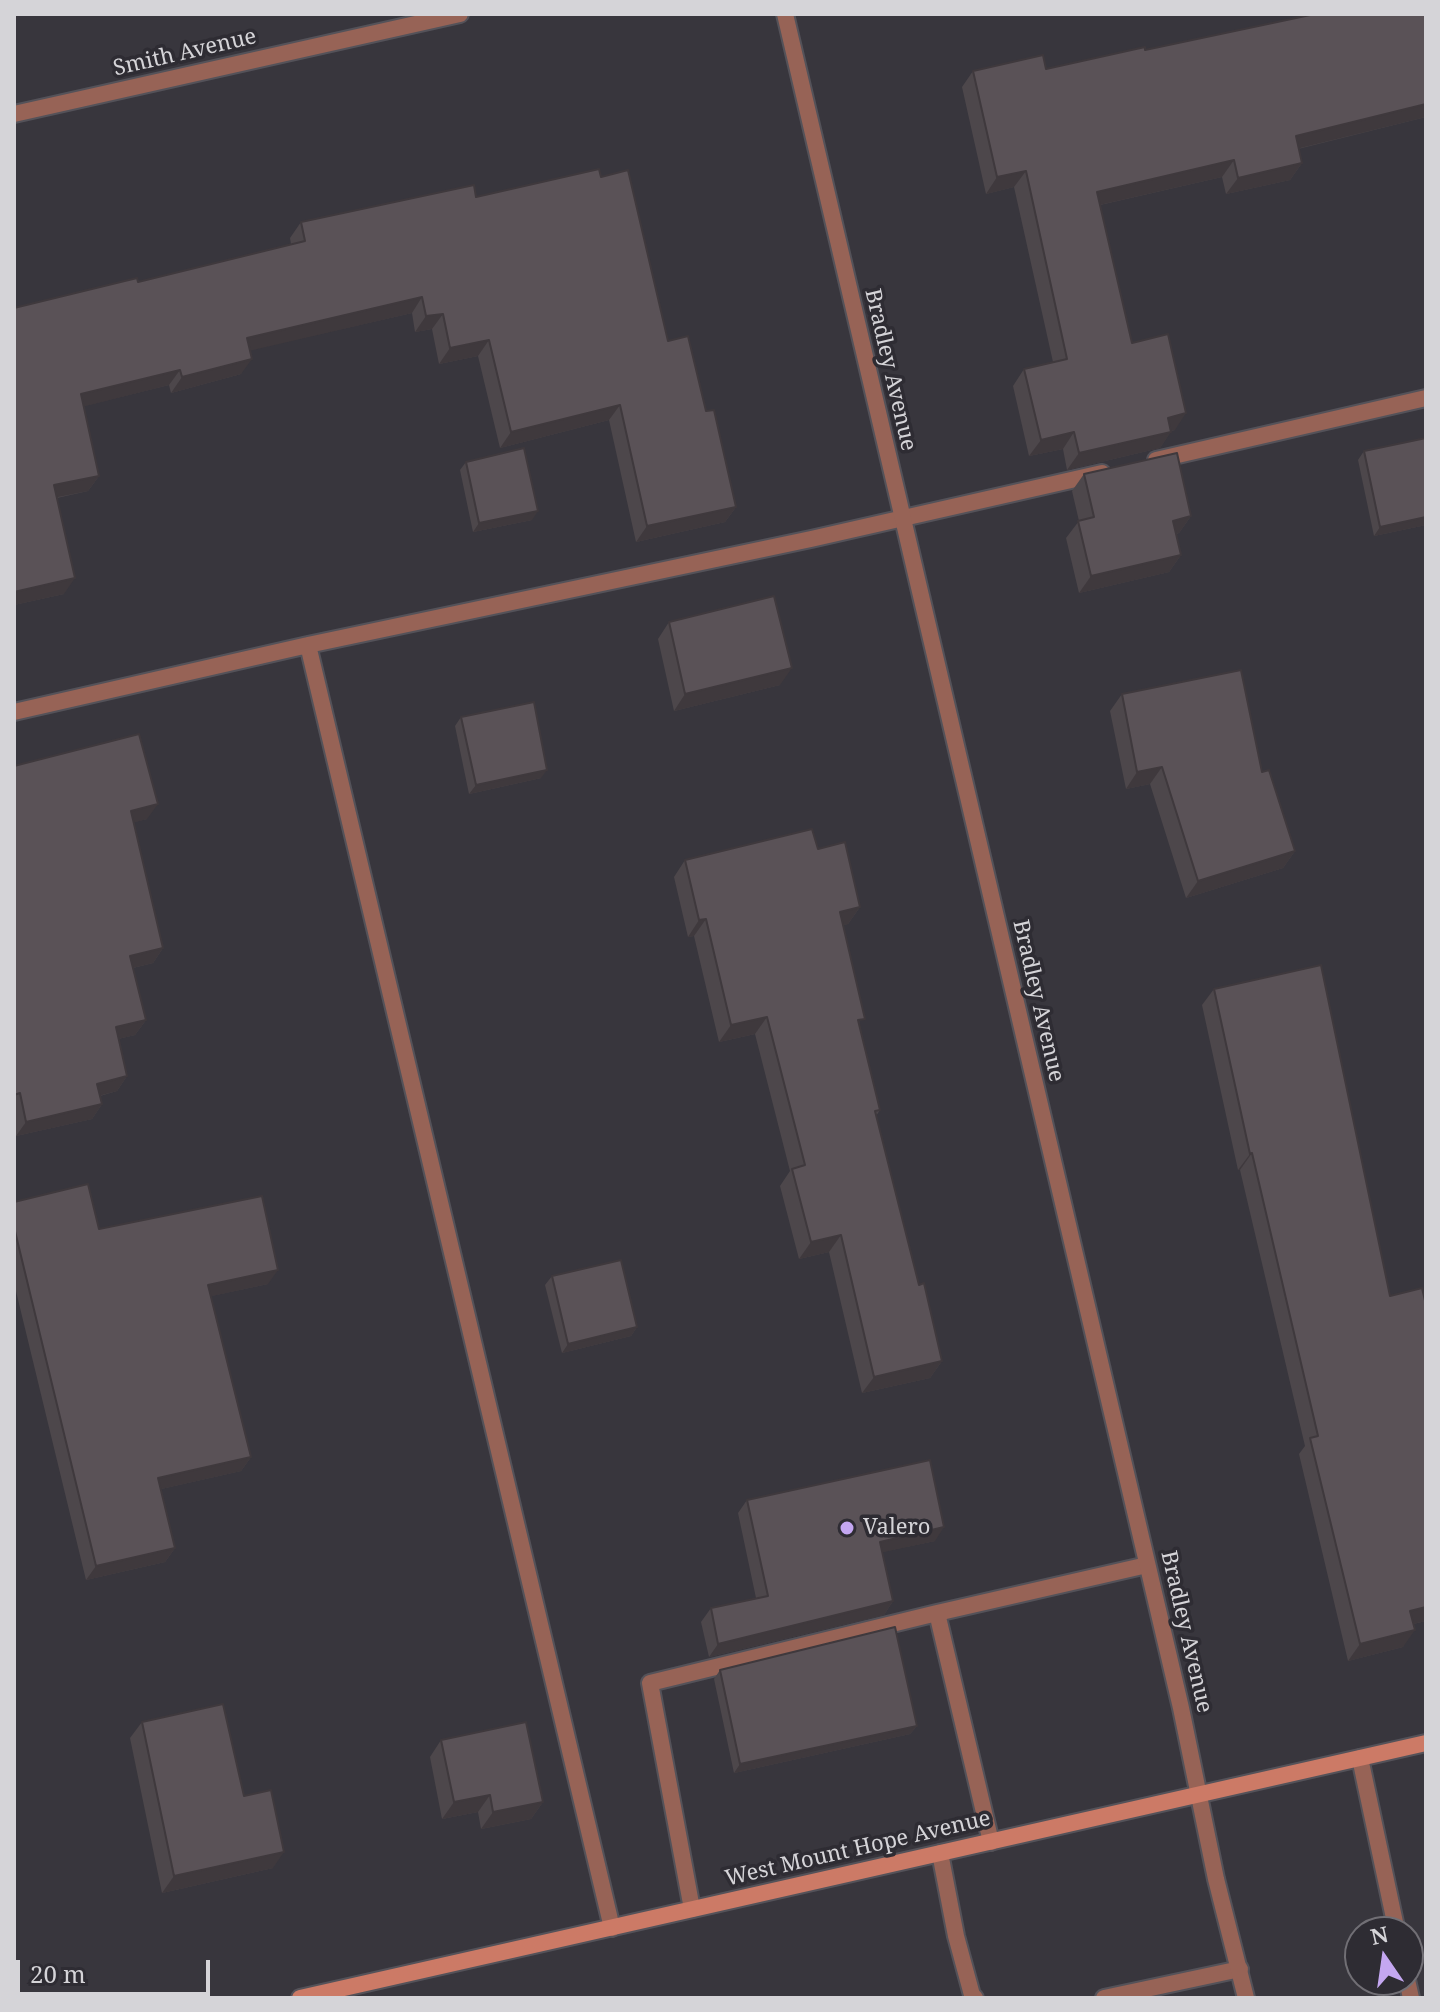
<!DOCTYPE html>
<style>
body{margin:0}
#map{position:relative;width:1440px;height:2012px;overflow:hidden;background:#38363d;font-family:"Noto Serif",serif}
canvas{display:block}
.frame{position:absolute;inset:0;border:16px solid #d5d4d8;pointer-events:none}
.north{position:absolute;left:1344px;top:1916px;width:80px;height:80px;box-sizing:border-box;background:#2e2c33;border:2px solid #716f75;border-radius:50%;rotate:347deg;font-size:22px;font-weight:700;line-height:32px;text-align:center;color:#d5d4d8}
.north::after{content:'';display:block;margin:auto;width:28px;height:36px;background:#c4a7f1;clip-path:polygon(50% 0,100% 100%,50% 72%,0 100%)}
.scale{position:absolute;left:16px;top:1960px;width:194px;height:36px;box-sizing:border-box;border:4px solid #d5d4d8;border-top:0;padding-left:10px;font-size:24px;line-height:28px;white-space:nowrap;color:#d5d4d8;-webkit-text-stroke:6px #2e2c33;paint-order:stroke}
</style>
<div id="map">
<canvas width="1440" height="2012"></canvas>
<div class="frame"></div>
<div class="north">N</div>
<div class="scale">20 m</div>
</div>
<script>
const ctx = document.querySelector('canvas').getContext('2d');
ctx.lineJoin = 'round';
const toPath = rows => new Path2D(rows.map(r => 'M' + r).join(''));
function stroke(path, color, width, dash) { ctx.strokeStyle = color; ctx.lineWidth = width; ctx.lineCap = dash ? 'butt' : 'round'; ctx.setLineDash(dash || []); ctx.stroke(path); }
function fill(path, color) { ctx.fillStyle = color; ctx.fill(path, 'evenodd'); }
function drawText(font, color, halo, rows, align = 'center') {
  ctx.font = font + ' "Noto Serif",serif'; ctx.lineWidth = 7; ctx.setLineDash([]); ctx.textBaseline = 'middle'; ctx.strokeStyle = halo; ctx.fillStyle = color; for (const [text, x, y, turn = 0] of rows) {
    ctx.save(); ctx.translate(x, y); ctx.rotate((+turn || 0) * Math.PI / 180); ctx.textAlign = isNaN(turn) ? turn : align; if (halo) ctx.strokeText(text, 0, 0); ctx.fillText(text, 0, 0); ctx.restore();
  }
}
const lane = toPath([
 [1156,460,1426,398],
 [308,645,612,1928],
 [14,712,308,645,811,539,1102,473],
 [1360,1758,1397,1932],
 [991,1842,937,1613,1147,1565],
 [940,1853,956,1936,972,1995,975,1998],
 [692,1909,650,1683,937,1613],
 [1407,1980,1411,1998],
 [1104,1998,1240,1969]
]);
const street = toPath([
 [785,14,1181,1708,1216,1879,1246,1998],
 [14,114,460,14]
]);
const secondary = toPath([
 [300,1998,1426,1743]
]);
const wall = toPath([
 [1145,50,1426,117,1298,149,1302,163,1290,180,1226,194,1222,177,1100,205,1132,343,1175,430,1171,431,1160,448,1067,470,1063,449,1029,456,1013,386,1024,369,1053,362,1014,187,986,194,962,87,973,71,1046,69],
 [601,177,668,341,706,411,736,507,725,522,636,542,609,420,500,448,478,356,439,364,432,329,415,332,412,313,250,350,241,374,171,393,169,385,84,406,99,476,88,491,57,498,64,594,14,605,14,308,138,282,291,244,290,238,301,222,476,197],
 [1364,451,1426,525,1374,536,1358,460],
 [466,462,532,520,473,532,460,470],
 [1084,474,1191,516,1179,533,1176,534,1181,555,1169,572,1079,593,1066,538,1079,521,1072,491],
 [669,622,780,685,674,711,658,639],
 [1122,694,1262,772,1295,851,1283,868,1186,898,1150,784,1126,789,1110,711],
 [461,717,541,778,469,794,455,726],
 [14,766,147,819,134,822,163,948,153,963,133,968,146,1020,135,1035,118,1039,127,1076,117,1091,100,1096,102,1104,92,1119,16,1136,14,1128],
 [818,849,860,907,848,924,843,925,860,1026,880,1110,876,1116,919,1285,942,1361,930,1378,862,1393,829,1252,799,1259,780,1186,790,1171,755,1034,719,1042,694,936,688,937,674,877,685,860],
 [1214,989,1390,1296,1426,1305,1426,1621,1413,1624,1403,1647,1348,1661,1299,1454,1305,1446,1240,1170,1238,1170,1202,1005],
 [14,1202,268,1284,211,1296,251,1457,241,1471,161,1489,175,1548,165,1562,86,1580,14,1283],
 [552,1276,637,1327,631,1336,562,1353,545,1285],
 [747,1500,935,1541,882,1552,893,1601,884,1615,709,1657,701,1622,711,1608,756,1598,738,1513],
 [720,1670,917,1726,910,1734,734,1773,714,1679],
 [142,1722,244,1796,273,1868,162,1893,130,1738],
 [441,1740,543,1802,531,1819,481,1829,478,1812,442,1819,430,1757]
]);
const shadedWall = toPath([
 [1426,104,1426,117,1284,152,1296,136],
 [1234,160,1222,177,1086,208,1097,192],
 [1302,163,1290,180,1226,194,1238,178],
 [1026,171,1014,187,986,194,997,177],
 [422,297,412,313,236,354,247,338],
 [443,314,432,329,415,332,426,316],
 [489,340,478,356,439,364,450,348],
 [252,359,241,374,171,393,182,377],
 [180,370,169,385,70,410,81,394],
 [620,405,609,420,500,448,511,432],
 [1186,413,1175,430,1156,434,1168,418],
 [1074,432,1063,449,1029,456,1041,440],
 [1171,432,1160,448,1067,470,1079,453],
 [99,476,88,491,43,500,54,485],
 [736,507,725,522,636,542,647,526],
 [538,511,532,520,473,532,479,523],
 [1191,516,1179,533,1161,537,1173,521],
 [1426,517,1426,525,1374,536,1380,527],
 [1181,555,1169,572,1079,593,1091,576],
 [75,578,64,594,14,605,14,592],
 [792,668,780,685,674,711,685,694],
 [1162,767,1150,784,1126,789,1137,772],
 [547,770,541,778,469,794,476,785],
 [158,804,147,819,121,826,131,811],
 [1295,851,1283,868,1186,898,1198,881],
 [860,907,848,924,828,929,840,912],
 [706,919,694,936,688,937,699,920],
 [163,948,153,963,120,971,130,956],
 [767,1017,755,1034,719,1042,731,1025],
 [146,1020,135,1035,105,1042,116,1027],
 [127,1076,117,1091,87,1099,97,1084],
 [102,1104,92,1119,16,1136,26,1122],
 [1252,1153,1240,1170,1238,1170,1250,1154],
 [841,1235,829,1252,799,1259,811,1242],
 [278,1270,268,1284,198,1299,208,1285],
 [637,1327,631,1336,562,1353,568,1344],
 [942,1361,930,1378,862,1393,874,1377],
 [251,1457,241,1471,148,1492,158,1478],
 [944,1527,935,1541,870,1555,880,1542],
 [175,1548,165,1562,86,1580,96,1566],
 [893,1601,884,1615,709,1657,718,1644],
 [1426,1607,1426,1621,1399,1627,1410,1611],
 [1415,1630,1403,1647,1348,1661,1360,1644],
 [917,1726,910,1734,734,1773,740,1764],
 [490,1795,478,1812,442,1819,454,1802],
 [543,1802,531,1819,481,1829,493,1812],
 [284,1852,273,1868,162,1893,174,1876]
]);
const building = toPath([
 [1315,14,1426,14,1426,104,1296,136,1302,163,1238,178,1234,160,1097,192,1132,343,1168,334,1186,413,1168,418,1171,432,1079,453,1074,432,1041,440,1024,369,1067,359,1026,171,997,177,973,71,1043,55,1046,69,1145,47,1145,50,1315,14],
 [599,169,601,177,628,170,668,341,688,336,706,411,714,410,736,507,647,526,620,405,511,432,489,340,450,348,443,314,426,316,422,297,247,338,252,359,182,377,180,370,81,394,99,476,54,485,75,578,14,592,14,308,137,278,138,282,305,241,301,222,474,185,476,197,599,169],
 [1426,438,1426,517,1380,527,1364,451,1426,438],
 [524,448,538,511,479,523,466,462,524,448],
 [1177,453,1191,516,1173,521,1181,555,1091,576,1078,521,1094,517,1084,474,1177,453],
 [774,596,792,668,685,694,669,622,774,596],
 [1241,670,1262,772,1269,770,1295,851,1198,881,1162,767,1137,772,1122,694,1241,670],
 [534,702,547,770,476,785,461,717,534,702],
 [139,734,158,804,131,811,163,948,130,956,146,1020,116,1027,127,1076,97,1084,102,1104,26,1122,20,1093,14,1095,14,766,139,734],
 [812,829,818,849,845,842,860,907,840,912,865,1019,858,1020,880,1110,875,1111,919,1285,924,1283,942,1361,874,1377,841,1235,811,1242,792,1169,805,1165,767,1017,731,1025,706,919,699,920,685,860,812,829],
 [1321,965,1390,1296,1422,1288,1426,1305,1426,1607,1410,1611,1415,1630,1360,1644,1310,1438,1318,1436,1252,1153,1250,1154,1214,989,1321,965],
 [88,1184,99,1229,262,1196,278,1270,208,1285,251,1457,158,1478,175,1548,96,1566,14,1227,14,1202,88,1184],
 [621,1260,637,1327,568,1344,552,1276,621,1260],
 [930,1460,944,1527,880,1542,893,1601,718,1644,711,1608,768,1596,747,1500,930,1460],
 [895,1627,917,1726,740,1764,720,1670,895,1627],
 [223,1704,244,1796,271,1790,284,1852,174,1876,142,1722,223,1704],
 [526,1722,543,1802,493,1812,490,1795,454,1802,441,1740,526,1722]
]);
const markers = [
 [847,1528,8,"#c4a7f1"]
];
const streetNames = [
 ["Smith Avenue",185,53,-13],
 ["Bradley Avenue",890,370,77],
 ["Bradley Avenue",1038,1001,77],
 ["Bradley Avenue",1186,1632,77],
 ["West Mount Hope Avenue",858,1849,-13]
];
const poiNames = [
 ["Valero",863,1528]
];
stroke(lane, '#545259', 20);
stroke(street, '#545259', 20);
stroke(secondary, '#545259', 20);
stroke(lane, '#976356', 16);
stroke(street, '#976356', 16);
stroke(secondary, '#cc7a66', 16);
fill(wall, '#4d474b');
fill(shadedWall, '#3f393d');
fill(building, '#5a5257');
stroke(building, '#3f393d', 2);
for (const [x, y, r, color] of markers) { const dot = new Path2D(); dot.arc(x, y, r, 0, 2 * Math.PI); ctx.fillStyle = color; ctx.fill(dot); stroke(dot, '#2e2c33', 3); }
drawText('22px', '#d5d4d8', '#2e2c33', streetNames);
drawText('22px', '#d5d4d8', '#2e2c33', poiNames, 'left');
</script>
